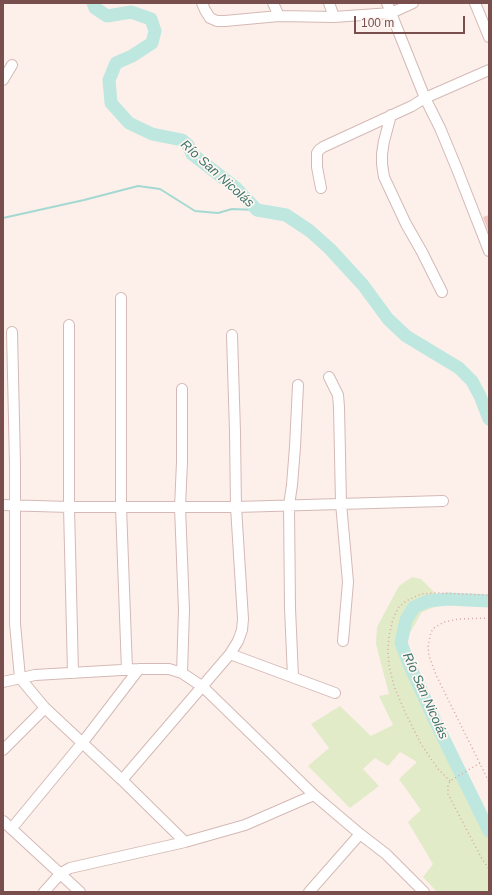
<!DOCTYPE html>
<meta charset="utf-8">
<style>
body{margin:0}
#map{position:relative;width:492px;height:895px;overflow:hidden;background:#fdf0ea;font-family:Arial,sans-serif}
canvas{display:block}
.frame{position:absolute;inset:0;border:4px solid #784f4d;pointer-events:none}
.scale{position:absolute;left:354px;top:16px;width:111px;height:18px;box-sizing:border-box;border:2px solid #784f4d;border-top:0;padding-left:5px;font-size:12px;line-height:14px;white-space:nowrap;color:#784f4d;-webkit-text-stroke:3px #fff5f1;paint-order:stroke}
</style>
<div id="map">
<canvas width="492" height="895"></canvas>
<div class="frame"></div>
<div class="scale">100 m</div>
</div>
<script>
const ctx = document.querySelector('canvas').getContext('2d');
ctx.lineJoin = 'round';
function fill(path, color) { ctx.fillStyle = color; ctx.fill(path, 'evenodd'); }
const toPath = rows => new Path2D(rows.map(r => 'M' + r).join(''));
function stroke(path, color, width, dash) { ctx.strokeStyle = color; ctx.lineWidth = width; ctx.lineCap = dash ? 'butt' : 'round'; ctx.setLineDash(dash || []); ctx.stroke(path); }
function drawText(font, color, halo, rows, align = 'center') {
  ctx.font = font + ' Arial,sans-serif'; ctx.lineWidth = 3.5; ctx.setLineDash([]); ctx.textBaseline = 'middle'; ctx.strokeStyle = halo; ctx.fillStyle = color; for (const [text, x, y, turn = 0] of rows) {
    ctx.save(); ctx.translate(x, y); ctx.rotate((+turn || 0) * Math.PI / 180); ctx.textAlign = isNaN(turn) ? turn : align; if (halo) ctx.strokeText(text, 0, 0); ctx.fillText(text, 0, 0); ctx.restore();
  }
}
const green = toPath([
 [412,577,421,579,445,603,422,612,401,648,445,744,489,828,489,892,437,892,423,877,433,864,408,822,421,810,399,779,417,762,400,752,388,766,375,758,363,769,379,786,350,808,308,766,329,748,311,724,340,706,371,736,393,725,379,696,389,694,376,644,377,627,399,586]
]);
const stream = toPath([
 [3,218,84,200,138,186,160,189,195,211,218,213,232,209,257,210]
]);
const river = toPath([
 [93,3,95,8,107,16,131,12,151,19,155,31,152,43,132,56,116,63,109,80,111,103,129,123,152,134,182,140,188,145,192,154,236,188,257,210,286,215,310,231,330,249,363,285,388,319,406,336,459,368,472,381,480,396,489,419],
 [489,601,448,599,428,601,414,607,406,620,401,643,409,664,436,723,489,831]
]);
const building = toPath([
 [489,215,489,233,483,217]
]);
const path = toPath([
 [489,618,459,619,444,622,434,628,431,632,428,646,429,656,436,675,489,782],
 [480,763,450,781,448,786,448,794,482,859,489,869],
 [450,781,438,769,421,744,405,712,394,686,389,666,388,650,389,636,393,619,398,608,406,601,421,594,437,593,489,595]
]);
const minor = toPath([
 [202,3,205,10,210,18,217,21,225,21,279,16,334,17,391,13,413,3],
 [273,3,279,16],
 [329,3,334,17],
 [387,3,425,98,440,128,457,169,489,251],
 [475,3,489,37],
 [3,80,12,65],
 [391,115,384,141,382,154,382,164,384,177,406,224,422,252,442,292],
 [321,188,317,167,317,153,319,150,323,147,412,106,425,98,489,70],
 [121,298,121,507,127,670],
 [69,325,69,507,73,673],
 [12,332,15,464,15,624,20,678,45,708,122,780,185,842],
 [329,377,338,395,339,407,341,503,348,582,343,641],
 [3,505,69,507,236,507,443,501],
 [230,654,335,693],
 [182,673,184,610,180,507,182,462,182,389],
 [293,677,290,608,289,505,292,485,295,447,298,385],
 [3,682,35,675,139,669,169,669,182,673,203,687,314,795,360,834,386,854,424,892],
 [3,750,45,708],
 [122,780,230,654,238,641,242,630,243,619,236,507,235,432,232,335],
 [3,821,80,892],
 [12,828,83,742,139,669],
 [44,892,61,873,70,868,185,842,245,825,314,795],
 [309,892,360,834]
]);
const waterNames = [
 ["Río San Nicolás",217,174,42],
 ["Río San Nicolás",425,696,66]
];
fill(green, '#e1ebc8');
stroke(stream, '#a4d9d1', 2);
stroke(river, '#bee7e0', 13);
fill(building, '#f2c6c2');
stroke(minor, '#d4b9b5', 12);
stroke(path, '#d8a8a4', 1.5, [1, 3]);
stroke(minor, '#fff', 10);
drawText('italic 13px', '#3c766d', '#fff5f1', waterNames);
</script>
